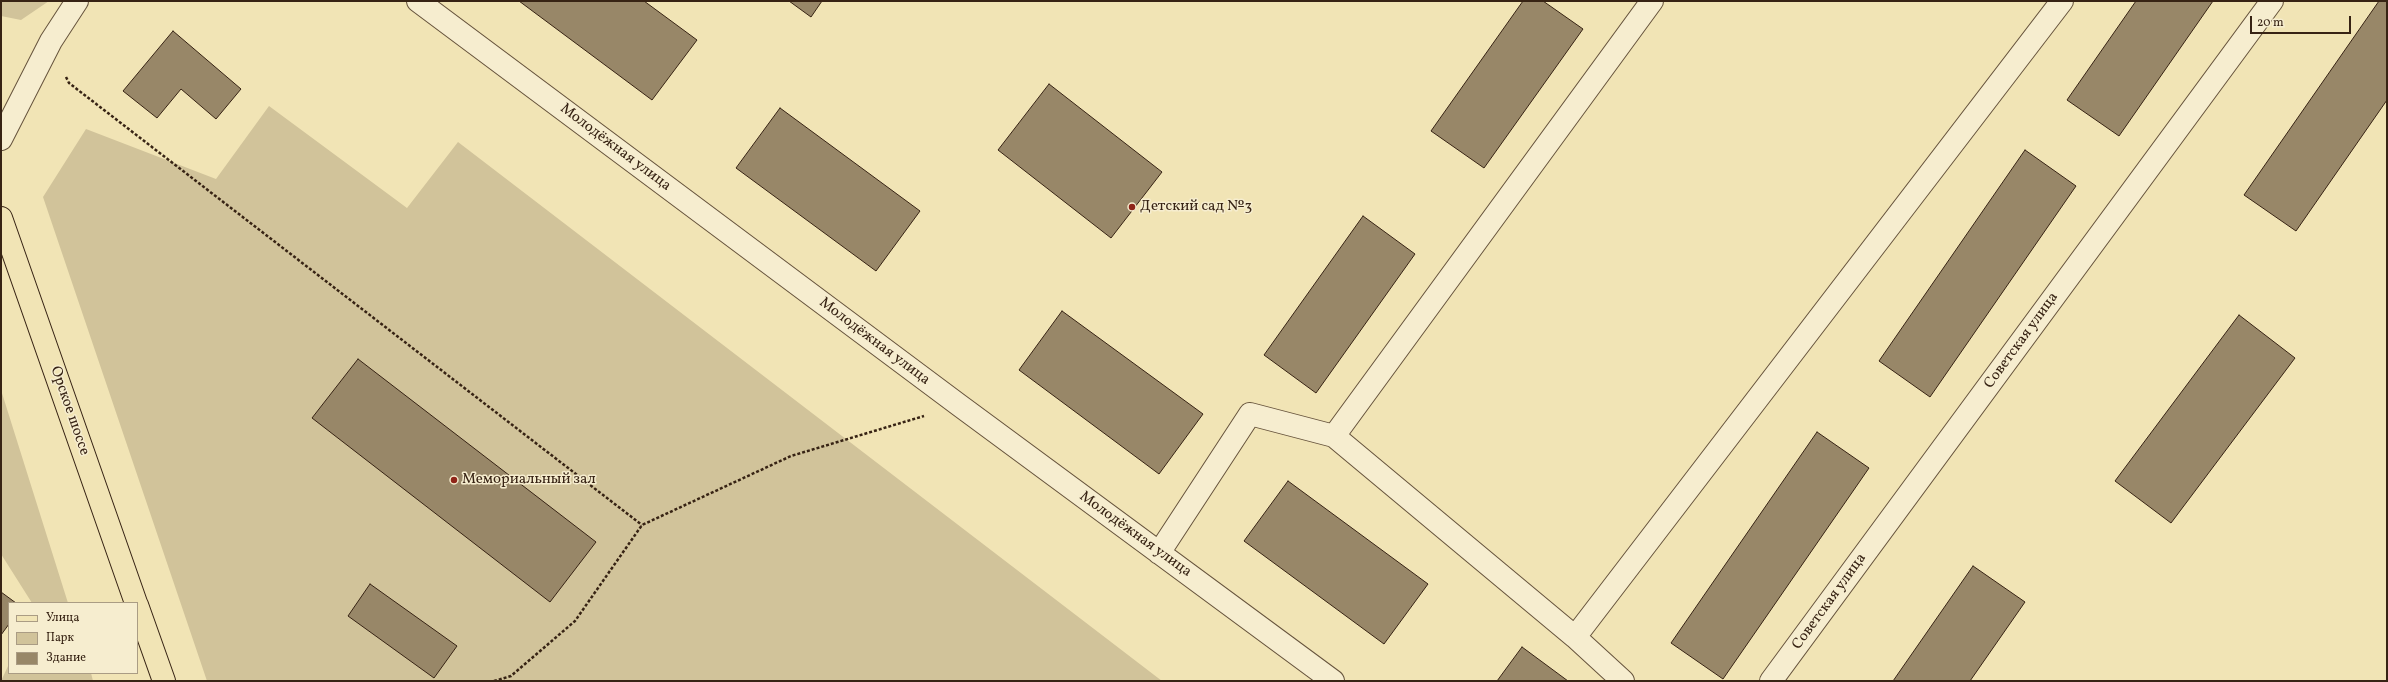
<!DOCTYPE html>
<meta charset="utf-8">
<style>
body{margin:0}
#map{position:relative;width:2388px;height:682px;overflow:hidden;background:#f1e4b5;font-family:Vollkorn,serif}
canvas{display:block}
.frame{position:absolute;inset:0;border:2px solid #372314;pointer-events:none}
.legend{position:absolute;left:8px;top:602px;width:130px;height:72px;box-sizing:border-box;background:#f6edcf;border:1px solid #aa9c84;margin:0;padding:5px 7px;list-style:none;font-size:12px;color:#372314}
.legend li{display:flex;align-items:center;gap:8px;height:20px}
.legend b{width:20px;border:1px solid #aa9c84}
.scale{position:absolute;left:2250px;top:16px;width:101px;height:18px;box-sizing:border-box;border:2px solid #372314;border-top:0;padding-left:5px;font-size:12px;line-height:14px;white-space:nowrap;color:#372314;-webkit-text-stroke:3px #f6edcf;paint-order:stroke}
</style>
<div id="map">
<canvas width="2388" height="682"></canvas>
<div class="frame"></div>
<ul class="legend">
<li><b style="height:5px;background:#f1e4b5"></b>Улица</li>
<li><b style="height:11px;background:#d1c39a"></b>Парк</li>
<li><b style="height:11px;background:#988768"></b>Здание</li>
</ul>
<div class="scale">20 m</div>
</div>
<script>
const ctx = document.querySelector('canvas').getContext('2d');
ctx.lineJoin = 'round';
function fill(path, color) { ctx.fillStyle = color; ctx.fill(path, 'evenodd'); }
const toPath = rows => new Path2D(rows.map(r => 'M' + r).join(''));
function stroke(path, color, width, dash) { ctx.strokeStyle = color; ctx.lineWidth = width; ctx.lineCap = dash ? 'butt' : 'round'; ctx.setLineDash(dash || []); ctx.stroke(path); }
function drawText(font, color, halo, rows, align = 'center') {
  ctx.font = font + ' Vollkorn,serif'; ctx.lineWidth = 3; ctx.setLineDash([]); ctx.textBaseline = 'middle'; ctx.strokeStyle = halo; ctx.fillStyle = color; for (const [text, x, y, turn = 0] of rows) {
    ctx.save(); ctx.translate(x, y); ctx.rotate((+turn || 0) * Math.PI / 180); ctx.textAlign = isNaN(turn) ? turn : align; if (halo) ctx.strokeText(text, 0, 0); ctx.fillText(text, 0, 0); ctx.restore();
  }
}
const green = toPath([
 [1,1,49,1,21,20,1,16],
 [269,106,407,208,458,142,1162,681,207,681,43,197,86,129,216,179],
 [1,390,68,603,32,603,1,554],
 [9,664,9,673,91,673,93,681,1,681]
]);
const building = toPath([
 [519,1,644,1,697,40,652,100,519,1],
 [789,1,822,1,811,17,789,1],
 [1523,1,1543,1,1583,29,1484,168,1431,131,1523,1],
 [2136,1,2213,1,2119,136,2067,100,2136,1],
 [2379,1,2387,1,2387,100,2296,231,2244,195,2379,1],
 [173,31,241,89,216,119,181,89,157,118,123,91,173,31],
 [1049,84,1162,172,1111,238,998,150,1049,84],
 [780,108,920,211,876,271,736,168,780,108],
 [2025,150,2076,186,1930,397,1879,361,2025,150],
 [1363,216,1415,254,1316,393,1264,355,1363,216],
 [1062,311,1203,414,1159,474,1019,370,1062,311],
 [2239,315,2295,358,2171,523,2115,481,2239,315],
 [358,359,596,542,550,602,312,418,358,359],
 [1817,432,1869,468,1723,679,1671,643,1817,432],
 [1288,481,1428,584,1384,644,1244,541,1288,481],
 [1973,566,2025,602,1970,681,1893,681,1973,566],
 [370,584,457,646,434,678,348,616,370,584],
 [1,592,16,603,9,603,9,624,1,635,1,592],
 [1522,647,1568,681,1497,681,1522,647]
]);
const path = toPath([
 [66,77,69,83,642,525],
 [494,681,511,676,575,621,642,525,791,456,924,416]
]);
const minor = toPath([
 [418,1,959,405,1333,681],
 [1,139,51,41,77,1],
 [1334,436,1575,637],
 [1159,553,1250,414,1334,436,1652,1],
 [1623,681,1575,637,2062,1],
 [1771,681,2272,1]
]);
const major = toPath([
 [1,218,136,603],
 [137,605,164,681]
]);
const markers = [
 [1132,207,4,"#8f2418"],
 [454,480,4,"#8f2418"]
];
const streetNames = [
 ["Молодёжная улица",615,148,37],
 ["Советская улица",2022,341,-54],
 ["Молодёжная улица",874,342,37],
 ["Орское шоссе",69,411,71],
 ["Молодёжная улица",1135,535,36],
 ["Советская улица",1830,602,-54]
];
const poiNames = [
 ["Детский сад №3",1140,207],
 ["Мемориальный зал",462,480]
];
fill(green, '#d1c39a');
fill(building, '#988768');
stroke(building, '#372314', 1);
stroke(minor, '#66533c', 24);
stroke(major, '#372314', 24);
stroke(path, '#372314', 2.5, [3, 2]);
stroke(minor, '#f6edcf', 22);
stroke(major, '#f1e4b5', 22);
for (const [x, y, r, color] of markers) { const dot = new Path2D(); dot.arc(x, y, r, 0, 2 * Math.PI); ctx.fillStyle = color; ctx.fill(dot); stroke(dot, '#f6edcf', 1.5); }
drawText('15px', '#372314', '#f6edcf', streetNames);
drawText('15px', '#372314', '#f6edcf', poiNames, 'left');
</script>
